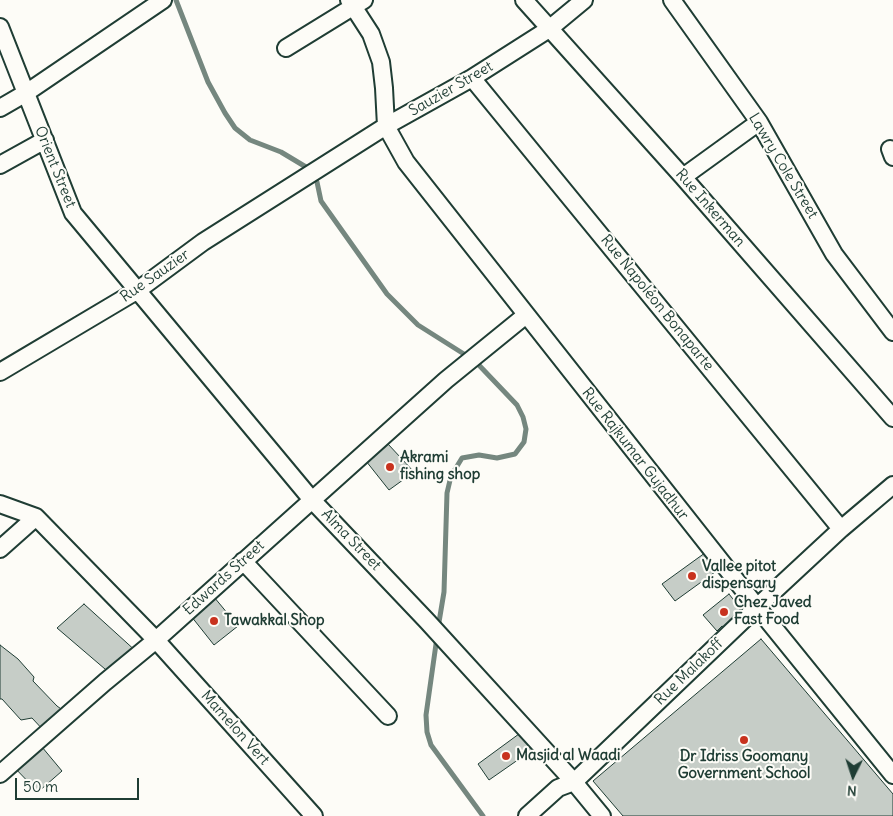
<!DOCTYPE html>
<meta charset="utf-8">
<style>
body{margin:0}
#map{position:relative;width:893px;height:816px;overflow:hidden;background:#fdfcf7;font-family:Delius,sans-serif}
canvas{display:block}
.north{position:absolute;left:828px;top:751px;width:50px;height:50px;-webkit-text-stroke:4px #fdfcf7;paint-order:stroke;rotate:184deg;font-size:14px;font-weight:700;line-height:20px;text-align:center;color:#1f3d34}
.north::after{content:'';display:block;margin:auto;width:18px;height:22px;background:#1f3d34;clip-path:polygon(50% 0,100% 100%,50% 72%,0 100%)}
.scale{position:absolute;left:15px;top:778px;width:124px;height:22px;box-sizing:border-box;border:2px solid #1f3d34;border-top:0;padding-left:6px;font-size:15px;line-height:18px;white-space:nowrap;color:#1f3d34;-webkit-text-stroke:4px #fdfcf7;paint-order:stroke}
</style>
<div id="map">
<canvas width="893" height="816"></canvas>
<div class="north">N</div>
<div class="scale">50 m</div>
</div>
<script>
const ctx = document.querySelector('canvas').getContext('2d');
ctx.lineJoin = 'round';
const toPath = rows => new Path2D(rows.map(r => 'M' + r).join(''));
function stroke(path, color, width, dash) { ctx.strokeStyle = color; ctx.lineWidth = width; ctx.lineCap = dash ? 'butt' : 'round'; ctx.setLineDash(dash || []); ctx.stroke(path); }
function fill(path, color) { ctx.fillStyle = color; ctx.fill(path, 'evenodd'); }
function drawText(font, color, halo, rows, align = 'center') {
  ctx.font = font + ' Delius,sans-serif'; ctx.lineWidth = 4; ctx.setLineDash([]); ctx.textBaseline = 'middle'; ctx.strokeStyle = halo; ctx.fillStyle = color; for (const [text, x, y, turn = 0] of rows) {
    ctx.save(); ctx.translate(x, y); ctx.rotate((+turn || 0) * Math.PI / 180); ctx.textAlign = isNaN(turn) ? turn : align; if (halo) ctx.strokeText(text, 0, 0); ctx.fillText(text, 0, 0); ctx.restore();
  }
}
const stream = toPath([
 [176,0,208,82,225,113,235,128,250,140,281,152,306,167,317,182,321,201,387,294,418,325,475,361,517,405,523,417,526,429,524,442,515,454,497,458,479,455,462,458,451,476,447,493,444,592,438,628],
 [437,637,426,715,427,732,431,745,483,816]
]);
const building = toPath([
 [388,444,414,472,389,490,366,461,388,444],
 [709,550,722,567,675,601,662,584,709,550],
 [729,594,740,608,739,615,725,628,722,626,717,631,703,615,729,594],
 [214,597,238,626,214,645,191,616,214,597],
 [84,604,138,653,112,675,57,628,84,604],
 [761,639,893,794,893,816,623,816,593,781,761,639],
 [0,645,18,659,34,677,33,681,57,706,68,714,46,733,32,718,21,720,2,699,0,699,0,645],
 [523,731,535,748,489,780,478,764,523,731],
 [37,741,62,771,38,792,11,764,37,741]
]);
const street = toPath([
 [349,0,371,34,381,62,384,88,386,126,406,162,757,607,893,775],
 [524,0,683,177,893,418],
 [672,0,759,122,834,254,893,332],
 [0,27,73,213,312,500,427,621,574,782,602,816],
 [286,48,364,0],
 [472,78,841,529],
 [0,108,26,93,163,0],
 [890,149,893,157],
 [0,165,45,140],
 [683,177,759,122],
 [0,372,138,290,203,242,386,126,472,78,549,29,584,0],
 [0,504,36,517,156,640,314,816],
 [0,549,36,517],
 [243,561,388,716],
 [0,774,105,682,156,640,446,380,526,315],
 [527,816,558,788,574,782,757,607,841,529,893,485]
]);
const markers = [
 [390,467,5,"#c8321e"],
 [692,576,5,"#c8321e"],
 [724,612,5,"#c8321e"],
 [214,621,5,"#c8321e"],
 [744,740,5,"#c8321e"],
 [506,756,5,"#c8321e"]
];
const streetNames = [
 ["Sauzier Street",451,89,-30],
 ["Lawry Cole Street",783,166,59],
 ["Orient Street",55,167,68],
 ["Rue Inkerman",710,208,49],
 ["Rue Sauzier",155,276,-35],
 ["Rue Napoléon Bonaparte",657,303,51],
 ["Rue Rajkumar Gujadhur",635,454,52],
 ["Alma Street",351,540,46],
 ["Edwards Street",224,578,-42],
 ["Rue Malakoff",689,672,-44],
 ["Mamelon Vert",235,728,48]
];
const poiNames = [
 ["Akrami",400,458],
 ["fishing shop",400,475],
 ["Vallee pitot",702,567],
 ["dispensary",702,584],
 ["Chez Javed",734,603],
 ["Fast Food",734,620],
 ["Tawakkal Shop",224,621],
 ["Masjid al Waadi",516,756],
 ["Dr Idriss Goomany",744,757,"center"],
 ["Government School",744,774,"center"]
];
stroke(stream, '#75877f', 5);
fill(building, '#c6cdc7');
stroke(building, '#1f3d34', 1);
stroke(street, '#1f3d34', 20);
stroke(street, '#fdfcf7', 16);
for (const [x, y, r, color] of markers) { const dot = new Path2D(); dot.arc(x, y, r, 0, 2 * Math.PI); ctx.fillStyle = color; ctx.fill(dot); stroke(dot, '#fdfcf7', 2); }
drawText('15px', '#1f3d34', '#fdfcf7', streetNames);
drawText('bold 15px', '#1f3d34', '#fdfcf7', poiNames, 'left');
</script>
